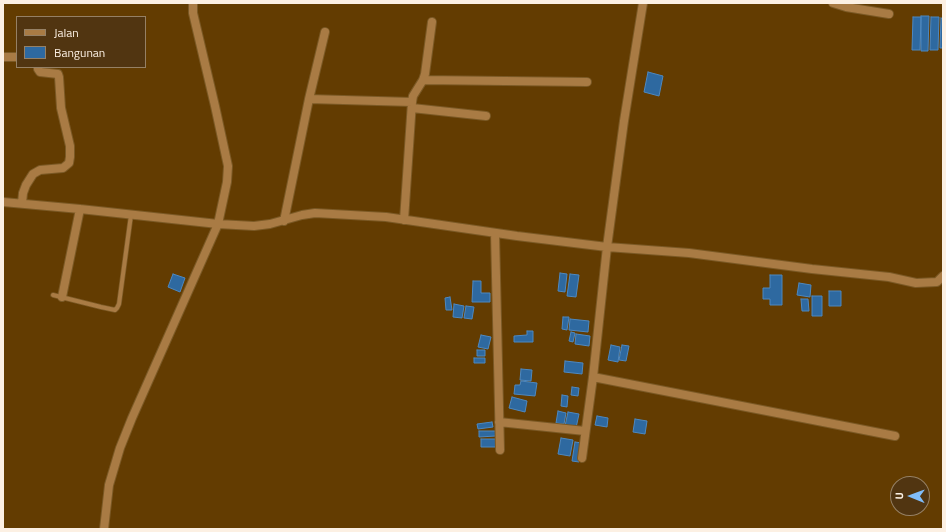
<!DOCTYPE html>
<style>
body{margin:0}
#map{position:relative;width:946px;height:532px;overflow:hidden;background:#633c01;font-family:"Titillium Web",sans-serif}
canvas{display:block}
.frame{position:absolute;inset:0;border:4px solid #fcf0e3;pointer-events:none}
.legend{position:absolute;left:16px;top:16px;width:130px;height:52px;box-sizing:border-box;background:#513511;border:1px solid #958065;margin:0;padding:5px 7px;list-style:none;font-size:12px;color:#fcf0e3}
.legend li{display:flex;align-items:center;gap:8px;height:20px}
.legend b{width:20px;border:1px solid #958065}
.north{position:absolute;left:890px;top:476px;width:40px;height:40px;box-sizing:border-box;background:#513511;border:1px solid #958065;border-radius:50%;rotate:271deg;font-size:11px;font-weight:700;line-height:16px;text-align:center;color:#fcf0e3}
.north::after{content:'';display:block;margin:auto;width:14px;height:18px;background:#80bdfa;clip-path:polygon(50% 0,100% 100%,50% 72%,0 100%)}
</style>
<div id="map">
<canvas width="946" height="532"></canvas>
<div class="frame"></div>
<ul class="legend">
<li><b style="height:5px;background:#a97b44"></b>Jalan</li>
<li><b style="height:11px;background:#2e69a0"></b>Bangunan</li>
</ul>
<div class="north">U</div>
</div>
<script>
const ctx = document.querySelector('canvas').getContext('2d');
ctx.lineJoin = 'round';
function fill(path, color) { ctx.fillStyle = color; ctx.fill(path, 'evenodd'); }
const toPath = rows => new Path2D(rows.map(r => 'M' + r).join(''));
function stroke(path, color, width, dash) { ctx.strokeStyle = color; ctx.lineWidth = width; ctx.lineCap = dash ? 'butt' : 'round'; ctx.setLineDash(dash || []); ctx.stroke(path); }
const building = toPath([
 [921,16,929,16,928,51,921,51,921,16],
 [913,17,921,17,920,50,912,50,913,17],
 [931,17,939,17,938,50,930,50,931,17],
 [941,18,943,19,943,48,940,48,941,18],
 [648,72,663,76,659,96,644,92,648,72],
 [560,273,567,274,565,292,558,291,560,273],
 [173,274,185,278,180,292,168,287,173,274],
 [570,274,579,275,576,297,567,296,570,274],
 [770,275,782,275,782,305,770,305,770,299,763,299,763,288,770,288,770,275],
 [473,281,481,281,481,293,490,293,490,302,472,302,473,281],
 [799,283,811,285,810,297,797,295,799,283],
 [829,291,841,291,841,306,829,306,829,291],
 [812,296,822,296,822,316,812,316,812,296],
 [450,297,452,310,446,310,445,298,450,297],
 [801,299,808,299,809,311,802,311,801,299],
 [454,304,464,306,462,318,453,317,454,304],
 [466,306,474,307,472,319,464,318,466,306],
 [563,317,569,317,567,330,562,329,563,317],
 [570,319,589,321,588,332,569,330,570,319],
 [527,331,533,331,533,342,514,342,514,336,527,335,527,331],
 [571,332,575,333,573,342,569,341,571,332],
 [576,334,590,336,589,346,575,344,576,334],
 [481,335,491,337,488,349,478,347,481,335],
 [611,345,620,347,618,362,608,360,611,345],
 [622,345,629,346,626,361,619,360,622,345],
 [477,350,485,350,485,356,477,356,477,350],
 [474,358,485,358,485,363,474,363,474,358],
 [565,361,583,363,582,374,564,372,565,361],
 [521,369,532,370,531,381,520,380,521,369],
 [521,381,537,383,535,396,514,394,515,385,520,385,521,381],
 [572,387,579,388,578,396,571,395,572,387],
 [562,395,568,396,567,407,561,406,562,395],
 [512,397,527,401,525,412,509,408,512,397],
 [558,411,566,413,564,424,556,423,558,411],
 [568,412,579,414,576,428,565,426,568,412],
 [597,416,608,418,607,427,595,425,597,416],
 [635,419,647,421,645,434,633,432,635,419],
 [492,422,493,427,478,429,477,424,492,422],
 [479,431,496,431,496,436,479,437,479,431],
 [561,438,573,440,570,456,558,454,561,438],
 [481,439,497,439,497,447,481,447,481,439],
 [575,442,582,443,579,462,572,461,575,442]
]);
const lane = toPath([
 [53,295,101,307,115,310,117,308,119,304,131,215]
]);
const street = toPath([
 [833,3,846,7,889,14],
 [3,57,17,57],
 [423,80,587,82],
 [309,99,412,102],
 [412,108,486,116],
 [3,202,80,209,218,224,227,182,228,166,215,106,193,13,193,3],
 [22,203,23,193,26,185,33,174,40,170,63,168,69,163,70,157,70,146,61,108,59,77,58,74,40,72,38,69,38,67],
 [404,220,412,102,413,96,423,80,425,74,432,22],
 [284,221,309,99,325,32],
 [495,233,500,450],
 [62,297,80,209],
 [593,377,895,436],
 [499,422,585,431],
 [582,458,593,377,607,247,624,121,643,3],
 [104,529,109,485,120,448,132,418,218,224,254,226,270,224,302,215,315,213,386,217,517,236,607,247,689,253,812,269,889,277,916,283,937,282,943,276]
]);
fill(building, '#2e69a0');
stroke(building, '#4d88c0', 1);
stroke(lane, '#7b5925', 5.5);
stroke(street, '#7b5925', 10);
stroke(lane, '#a97b44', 4);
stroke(street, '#a97b44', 8);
</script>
